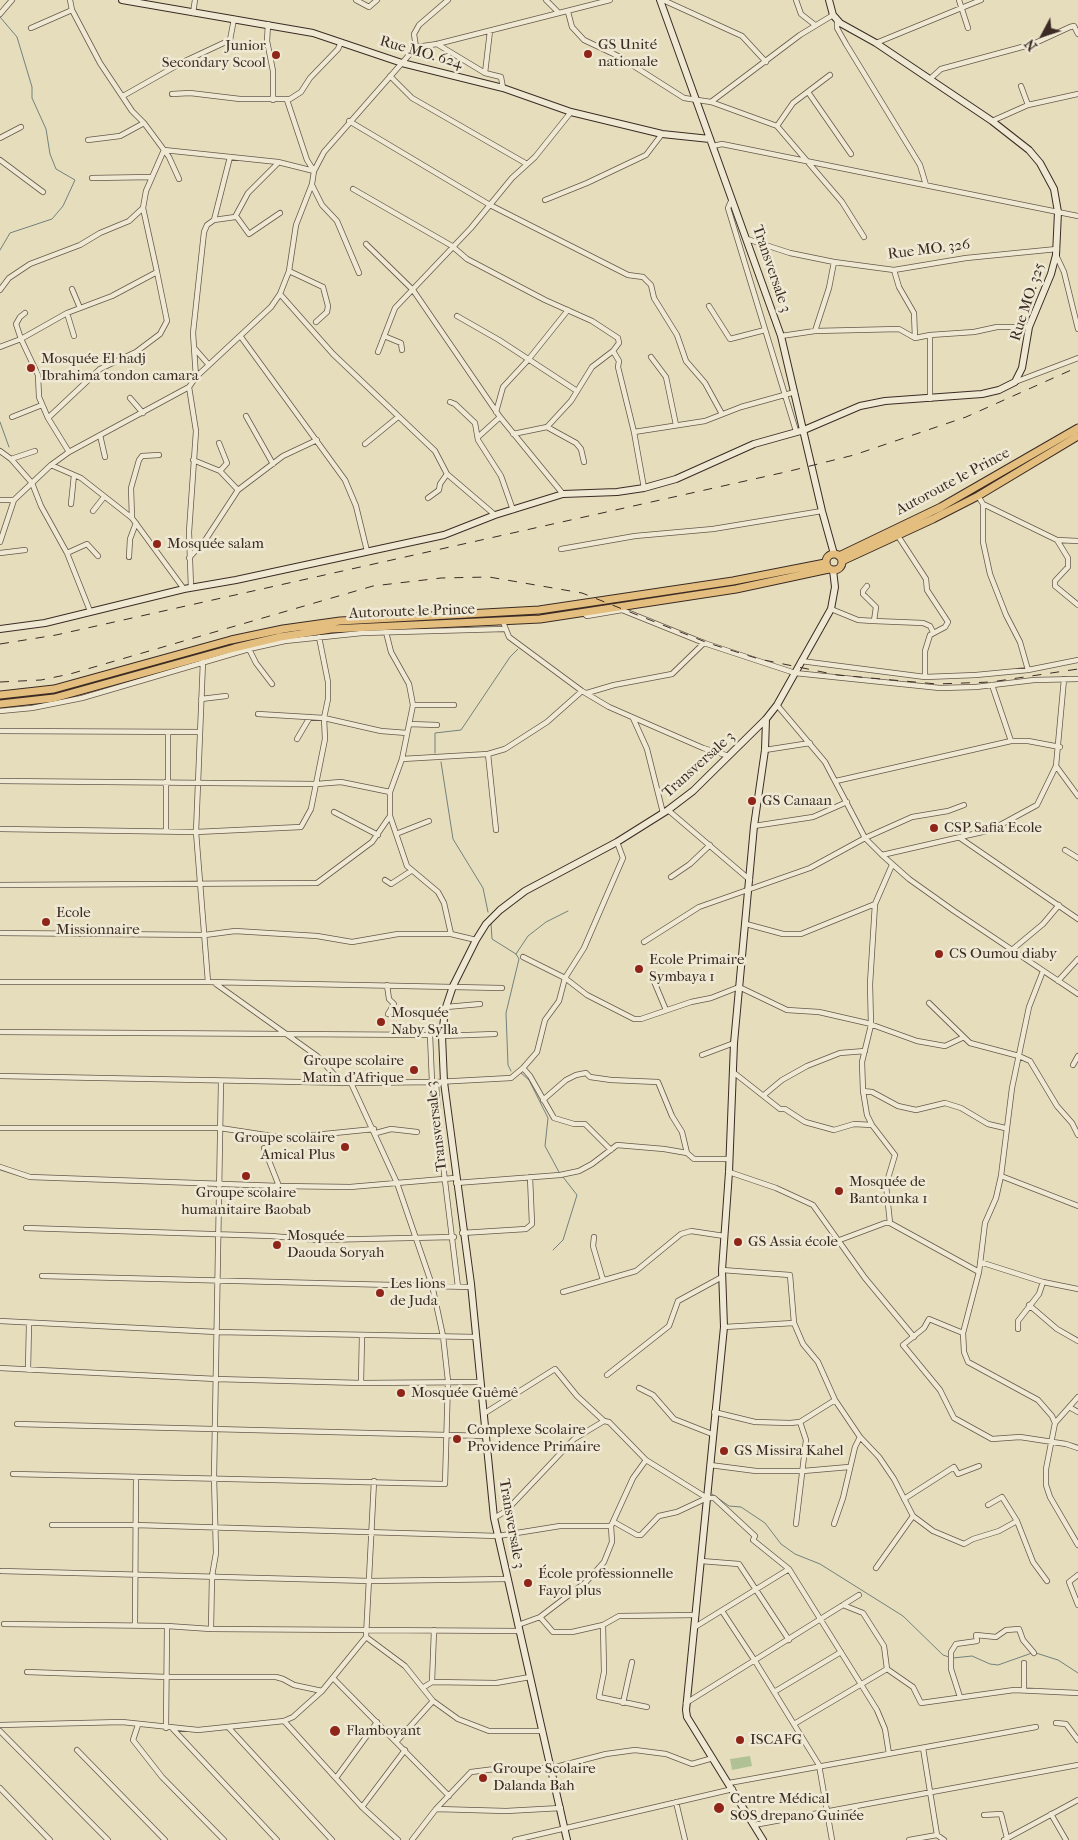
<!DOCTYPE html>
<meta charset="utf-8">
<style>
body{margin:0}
#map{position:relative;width:1078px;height:1840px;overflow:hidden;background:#e6ddbd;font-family:"IM FELL French Canon",serif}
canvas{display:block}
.north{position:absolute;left:1018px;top:10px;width:50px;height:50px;-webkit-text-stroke:4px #efe9d4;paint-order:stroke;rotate:230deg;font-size:14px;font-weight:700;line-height:20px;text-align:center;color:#3b2b24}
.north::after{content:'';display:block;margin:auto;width:18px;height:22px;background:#3b2b24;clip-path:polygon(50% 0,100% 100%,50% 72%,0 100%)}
</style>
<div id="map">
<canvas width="1078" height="1840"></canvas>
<div class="north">N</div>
</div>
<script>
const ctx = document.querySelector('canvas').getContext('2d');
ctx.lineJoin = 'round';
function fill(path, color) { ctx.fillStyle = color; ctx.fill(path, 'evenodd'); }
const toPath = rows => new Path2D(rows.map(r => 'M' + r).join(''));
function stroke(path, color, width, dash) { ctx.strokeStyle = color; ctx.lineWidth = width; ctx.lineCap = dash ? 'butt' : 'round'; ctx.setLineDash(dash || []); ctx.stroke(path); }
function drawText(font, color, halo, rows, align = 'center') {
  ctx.font = font + ' "IM FELL French Canon",serif'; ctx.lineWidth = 5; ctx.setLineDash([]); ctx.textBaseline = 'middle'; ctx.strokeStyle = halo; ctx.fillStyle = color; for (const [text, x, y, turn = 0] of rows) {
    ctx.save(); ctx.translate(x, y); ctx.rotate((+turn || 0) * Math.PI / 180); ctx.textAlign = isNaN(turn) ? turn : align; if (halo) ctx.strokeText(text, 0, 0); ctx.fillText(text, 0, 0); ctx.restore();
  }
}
const green = toPath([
 [750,1756,752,1766,732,1770,730,1759]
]);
const stream = toPath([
 [0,17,17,37,32,87,32,98,46,129,50,154,56,169,75,180,63,206,52,219,10,233,0,250],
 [0,422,9,447],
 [435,753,435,733,461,730,510,657,518,649],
 [441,762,453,839,483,888,488,912],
 [491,923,492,939,516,954,519,959,506,1013,508,1065,511,1071],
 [516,954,528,936,546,922,568,911],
 [521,1073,529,1080,548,1118,545,1146,559,1172],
 [553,1250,563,1240,577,1195,563,1177],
 [712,1494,729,1506,741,1507,765,1523,781,1544,795,1554,820,1564,903,1616,943,1655,949,1657],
 [1036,1653,1058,1660,1078,1673],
 [953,1658,972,1656,990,1664,998,1665,1032,1653]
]);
const street = toPath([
 [70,0,72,10,100,63,132,111,144,123,164,150,278,162,314,171],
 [356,0,369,7,377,0],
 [546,0,559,13],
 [663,0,742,36,766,62],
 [796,0,801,14,815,25],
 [959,0,968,28],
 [568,12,572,27,584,40,618,56,684,98,711,102,777,126,842,202,864,237],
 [193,13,195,0],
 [0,14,12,0],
 [837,20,837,28,846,44,920,165,926,185],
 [268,24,267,41,273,71,273,100],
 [31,28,72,10],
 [876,43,981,0],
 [437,44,485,73,501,77,503,88],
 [416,47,414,34,419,25,448,0],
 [485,73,490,31],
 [390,76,412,98,527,164],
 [930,79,941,69,1033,44,1070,27,1074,26,1078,34],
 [1021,86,1028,105],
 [808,92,851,154],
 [172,94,190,93,240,99,290,99,301,92,310,78,338,49,341,42],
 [123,96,183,62,230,40,234,19],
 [287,100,307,160,314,171],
 [711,102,800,35,833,15],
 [349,121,490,205,628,275,643,277,651,285,654,298,677,335,686,361,705,383,722,414],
 [992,121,1028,105,1078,94],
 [777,126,793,103,830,75],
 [0,138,21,127],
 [88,140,120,136,144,123],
 [713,146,722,144,1078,216],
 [0,160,43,192],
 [92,178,152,177],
 [312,185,322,205,337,221,359,273],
 [353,189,452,246,467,259,545,300,592,321,618,338,619,343,613,351,592,367,571,401,547,427,513,434],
 [732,199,728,208,796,431],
 [545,200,587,183,646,155,662,134],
 [236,216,249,234,280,213],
 [214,220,235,217,248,193,278,163],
 [747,239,790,253,834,262,894,270,966,258,1057,249],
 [366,244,413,290,500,417,563,494],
 [1056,255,1064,272,1078,329],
 [894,270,899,287,914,313,915,338],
 [289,271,323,287,328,306,327,312,316,322],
 [72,289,80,308],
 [0,290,9,278,30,264,80,245,100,233,129,221,143,208],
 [280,294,333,354,435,451,447,474,495,515],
 [709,306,730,339,765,330],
 [25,313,20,317,16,324,21,339,38,375,39,397,48,418],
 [67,313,74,336],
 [457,316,499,340,577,391],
 [815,331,899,329,915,338,930,335,930,399],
 [930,335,974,332,997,327,1029,327],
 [384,336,401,343,402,350],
 [781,336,815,331,829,288,834,262],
 [241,337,345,480,356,506,367,551],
 [0,347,21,339,67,313,112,296,157,272,143,208,146,191,164,150,169,157,179,179],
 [195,349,209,365],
 [613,351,619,361,618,367,634,432],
 [378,352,395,308,471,228,512,178,535,157,571,112],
 [651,357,666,377,676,425],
 [196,377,193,333,204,232,207,225,214,220,230,157],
 [1015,382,1078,358],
 [189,387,196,431,189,532,191,588],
 [130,398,143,413],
 [450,402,455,404,475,423,478,440,501,476,513,510],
 [496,412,503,387,528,360,568,310],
 [246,416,273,464],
 [12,417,42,405],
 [547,427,576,443,581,449,584,462],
 [100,435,105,457],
 [478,437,500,417],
 [219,443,227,463,220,471],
 [365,444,398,417],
 [0,451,11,459,32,483,41,506,67,553,90,611],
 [69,452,48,418,100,369,136,352,160,334,167,321,157,272],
 [11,459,35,451],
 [193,460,220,471,238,490],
 [51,465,81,478,132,518,184,589],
 [644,488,634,432,705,421,741,407,795,392],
 [978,496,983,504,1057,540,1078,541],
 [428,498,439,490,440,484,447,474],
 [0,500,14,500],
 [71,504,74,475],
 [983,504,983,542,990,574,1006,615,1020,642,1028,670],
 [93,511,104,497],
 [132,518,131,488,139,460,142,456,159,455],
 [898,536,926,579,927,590,948,622,945,627,930,635,925,651,925,677],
 [1057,540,1068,558,1068,567,1055,581,1055,586,1078,605],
 [0,542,14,500,51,465,69,452,189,387,196,377,271,307,280,294,289,271,296,225,312,184,314,171,324,152,416,47,437,44,610,0],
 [561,549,635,536,713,529,822,511],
 [0,553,25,550],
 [67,553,87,544,98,556],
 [129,557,130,539,136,523],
 [189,558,206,539,238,490,283,456,317,440],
 [831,609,858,620,874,621,876,607,863,594,863,591,867,586],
 [583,613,587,616,622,610,704,643,795,673,940,688,976,687,1034,680,1078,679],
 [874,621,923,623,930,626,933,632],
 [503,622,509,637,582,691,609,707,703,748,729,756],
 [386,632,391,652,409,684,413,705,402,759,390,792,390,816,407,866,438,892,444,903,451,934],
 [249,649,256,663,272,684],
 [203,661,196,832,208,982],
 [801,661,925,677,976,675,1028,670,1078,660],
 [992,685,1011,741],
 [587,693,614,685,672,674,704,643],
 [201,699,226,696],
 [413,705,454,705],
 [777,705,825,762,865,838,882,855,909,879,954,911,1078,994],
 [0,711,32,708,82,698,249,649,285,641,362,633,504,629],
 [258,714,324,718,381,731,407,733],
 [633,718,647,749,663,813],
 [409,724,437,725],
 [0,731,200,732],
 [168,732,168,782],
 [297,739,310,717],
 [765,750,810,743],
 [488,754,496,830],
 [402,759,488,754,505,749,547,722,582,691],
 [1056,766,1078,796],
 [0,781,317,784,341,782,390,792],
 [836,781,1011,741,1028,741,1060,747],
 [668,810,750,880],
 [334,812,378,835],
 [754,826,813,817,847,802],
 [0,829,196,832,301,827,311,809,325,739,324,718,328,699,328,682,319,637],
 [166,831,166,782],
 [396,834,429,821],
 [960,838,1078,919],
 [1065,850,1078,858],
 [882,855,991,830,1037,805,1056,766,1064,679],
 [671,877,690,864,710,845],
 [385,880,391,884,411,871],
 [0,885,317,883,372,842,390,816],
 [746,924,783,934,801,934,875,904],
 [0,933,205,935,235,931,317,936,352,942,398,934,451,934,476,940],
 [644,942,699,907,810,868,865,838,912,817,948,811,964,805],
 [1013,949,1043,924,1059,905],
 [523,957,565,978,587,995,634,1019,641,1019,691,1002,711,998,739,987,787,1010,819,1012,867,1023,917,1041,945,1046,962,1038],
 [1043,971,1029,1007,1012,1088,1001,1176,996,1198,985,1223,979,1272,963,1333,964,1352,968,1362,1038,1400,1052,1416,1055,1423,1046,1469,1046,1485,1050,1497,1078,1545],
 [653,979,666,1010],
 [1058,981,1078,959],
 [0,982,208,982,502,988],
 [216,984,317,1056,342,1083],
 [387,985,389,999,394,1004,388,1014],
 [929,1003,970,1043,1019,1056,1030,1061,1057,1106,1072,1123,1078,1135],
 [446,1007,480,1004],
 [0,1032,430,1035,432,1082],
 [442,1036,495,1034],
 [702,1055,734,1043],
 [1073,1065,1078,1056],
 [523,1068,530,1076,554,1118,574,1124,585,1124,611,1150],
 [733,1072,780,1109,785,1109,805,1122,834,1130,854,1124,872,1125],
 [0,1076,351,1083,436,1082,511,1078,523,1068,537,1052,545,1020,559,1001,565,978,584,948,623,858,617,842],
 [436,1082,439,1132,458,1287],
 [863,1091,872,1092,898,1106,916,1110,945,1103,961,1108,988,1124,1005,1128],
 [764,1095,782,1080,807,1066,840,1053,865,1051],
 [543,1100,566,1080,576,1075,586,1073,590,1077,611,1080,658,1082,672,1116,682,1132,687,1153],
 [0,1128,220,1128,285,1138,374,1129],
 [376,1133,391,1129,417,1132],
 [264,1148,279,1186],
 [0,1167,30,1177,279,1186,350,1187,455,1178],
 [729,1172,776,1188,813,1205,865,1278,914,1337],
 [1001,1176,1078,1206],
 [456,1183,560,1175,579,1171,592,1164,617,1145,664,1149,687,1153,694,1159,729,1159],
 [890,1223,886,1185,895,1155,872,1125,867,1115,863,1091,862,1062,871,1025,870,984,875,904,892,865],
 [26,1228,271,1236,318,1240,454,1237],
 [462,1233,526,1229,532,1224,530,1177],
 [594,1237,593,1246,603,1280],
 [837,1241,885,1223,890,1223,979,1272],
 [980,1262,1043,1282,1078,1289],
 [722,1270,790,1275,794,1323,803,1344,818,1362,835,1400,860,1437,879,1457,894,1479,913,1516,933,1531,964,1544,973,1539,999,1531,1017,1521],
 [42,1276,471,1287],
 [563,1292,636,1271,681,1234,691,1231,724,1236],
 [1029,1305,1057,1329,1078,1341],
 [0,1321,217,1332,476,1337],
 [724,1327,794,1323],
 [1018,1329,1018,1321,1039,1294,1043,1282],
 [963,1333,929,1319,924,1328,903,1345,940,1390,954,1418,992,1439,1020,1437,1066,1444,1078,1448],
 [0,1368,216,1379,361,1383,481,1382],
 [28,1370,29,1324],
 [607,1375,669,1326,678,1301,722,1277],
 [361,1383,362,1335],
 [639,1388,653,1395,674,1419,712,1434],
 [1069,1407,1078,1412],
 [714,1412,755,1422,790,1423,800,1422,835,1400],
 [485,1413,555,1369,577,1396,604,1421],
 [1055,1423,1078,1397],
 [17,1424,487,1436],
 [710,1465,756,1471,803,1471,849,1467],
 [13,1474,445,1484,448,1381,443,1336,432,1285,397,1183,351,1083],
 [904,1499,954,1467,958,1474,979,1466],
 [988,1505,1002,1497,1017,1521,1033,1562,1047,1581],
 [494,1518,506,1511,574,1439,604,1421,609,1422,646,1460,707,1498,714,1498,755,1536,753,1540,789,1569,877,1710,885,1729,889,1754],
 [614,1522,637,1535,641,1535,659,1516,677,1512,707,1498],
 [796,1524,806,1440,800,1422],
 [834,1524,843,1498,855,1447,860,1437],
 [52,1525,135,1525,498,1536,560,1526,611,1526],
 [701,1561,739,1564,789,1640],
 [876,1568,913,1516],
 [1,1571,370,1581,508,1579],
 [1078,1575,1069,1582,1078,1605],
 [843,1605,863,1613,884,1646,887,1669],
 [722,1611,755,1661,819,1765,832,1840],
 [540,1617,553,1632,572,1632,603,1625,619,1616,696,1615],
 [4,1624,167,1626,211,1629,519,1631],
 [135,1625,136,1477],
 [518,1625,540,1617,586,1582,604,1562,612,1542,611,1526,633,1478,646,1460],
 [603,1625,604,1672,599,1697,647,1707],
 [695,1627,789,1569],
 [211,1629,212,1576,216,1553,214,1477,221,1082],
 [366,1637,405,1666,433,1701,458,1719,489,1731,543,1731],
 [887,1669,913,1687,921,1703,1014,1690,1078,1693],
 [27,1672,167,1677,276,1677,283,1679,294,1685,322,1691],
 [333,1678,449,1796],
 [432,1682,496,1683,530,1677],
 [424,1687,432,1682,434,1630],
 [1024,1690,1024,1663],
 [774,1692,841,1652],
 [960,1697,951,1669,951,1652,956,1644,977,1641,976,1635,996,1637,1006,1630,1019,1629,1023,1640,1034,1653],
 [623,1703,632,1662],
 [686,1703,859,1595],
 [284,1721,362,1807,398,1840],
 [1056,1723,1066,1724,1078,1740],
 [794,1724,887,1669],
 [0,1725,122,1722,198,1730,284,1721,293,1717,322,1691,366,1637,374,1481],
 [138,1725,133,1740,162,1777,224,1840],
 [166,1728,167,1626],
 [172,1728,277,1840],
 [229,1728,332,1840],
 [0,1731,108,1840],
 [397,1741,433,1701],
 [923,1748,937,1835],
 [77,1750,165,1840],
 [552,1768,606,1754,635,1750,666,1754,692,1764,713,1758],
 [336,1778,377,1722],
 [729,1783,1036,1727],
 [0,1788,50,1840],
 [676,1802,685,1840],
 [362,1807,405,1750],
 [436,1809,506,1811,561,1808],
 [1051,1814,1066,1840],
 [984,1815,1001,1814,1007,1838],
 [754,1825,1078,1765],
 [412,1840,436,1809,471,1772,503,1768,549,1768],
 [515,1840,733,1789],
 [909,1840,937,1835,944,1840],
 [1004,1840,1078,1800]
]);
const secondary = toPath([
 [122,0,313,33,402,63,503,88,571,112,662,134,710,139],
 [660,0,781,336,822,511,834,554],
 [0,629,45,623,184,589,236,580,444,535,495,515,563,494,617,492,644,488,676,479,754,444,804,430,860,406,885,401,982,394,999,390,1015,382,1022,368,1029,327,1051,274,1056,255,1058,212,1054,189,1040,163,1029,150,992,121,876,43,840,23,833,15,829,0],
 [567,1840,494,1518,471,1284,444,1082,442,1036,445,1010,453,986,476,940,486,924,500,910,525,891,617,842,668,810,693,791,766,719,777,705,831,609,835,587,833,570],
 [763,1840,687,1717,686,1710,724,1327,722,1270,729,1172,734,1043,754,826,765,750,766,719]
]);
const primary = toPath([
 '826 562a8 8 0 1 1 16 0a8 8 0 1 1-16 0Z',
 [839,556,941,507,1078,428],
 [842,561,933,519,978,496,1078,436],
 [0,695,54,689,231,640,283,629,340,621,539,610,733,581,825,563],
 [0,704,54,698,234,648,280,637,331,629,540,619,736,589,829,569]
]);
const rail = toPath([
 [0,644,56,635,790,471,854,455,966,417,1078,367],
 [0,682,41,680,70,674,373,586,441,578,489,577,582,593,708,643,759,659,837,675,937,684,991,682,1078,669]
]);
const markers = [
 [588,54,5,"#8f2418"],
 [276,55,5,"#8f2418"],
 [31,368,5,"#8f2418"],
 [157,544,5,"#8f2418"],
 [752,801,5,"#8f2418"],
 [934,828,5,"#8f2418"],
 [46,922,5,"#8f2418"],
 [939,954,5,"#8f2418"],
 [639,969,5,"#8f2418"],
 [381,1022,5,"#8f2418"],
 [414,1070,5,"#8f2418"],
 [345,1147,5,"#8f2418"],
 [246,1176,5,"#8f2418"],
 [839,1191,5,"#8f2418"],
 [738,1242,5,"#8f2418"],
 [277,1245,5,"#8f2418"],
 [380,1293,5,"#8f2418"],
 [401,1393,5,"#8f2418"],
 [457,1439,5,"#8f2418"],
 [724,1451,5,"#8f2418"],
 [528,1583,5,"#8f2418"],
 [335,1731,6,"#8f2418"],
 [740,1740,5,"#8f2418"],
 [483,1778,5,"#8f2418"],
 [719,1808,6,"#8f2418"]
];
const poiNames = [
 ["GS Unité",598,45],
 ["nationale",598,62],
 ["Junior",266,46,"right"],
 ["Secondary Scool",266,63,"right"],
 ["Mosquée El hadj",41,359],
 ["Ibrahima tondon camara",41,376],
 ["Mosquée salam",167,544],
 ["GS Canaan",762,801],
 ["CSP Safia Ecole",944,828],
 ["Ecole",56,913],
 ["Missionnaire",56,930],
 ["CS Oumou diaby",949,954],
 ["Ecole Primaire",649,960],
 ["Symbaya 1",649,977],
 ["Mosquée",391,1013],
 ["Naby Sylla",391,1030],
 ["Groupe scolaire",404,1061,"right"],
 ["Matin d'Afrique",404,1078,"right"],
 ["Groupe scolaire",335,1138,"right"],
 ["Amical Plus",335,1155,"right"],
 ["Mosquée de",849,1182],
 ["Bantounka 1",849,1199],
 ["Groupe scolaire",246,1193,"center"],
 ["humanitaire Baobab",246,1210,"center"],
 ["Mosquée",287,1236],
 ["Daouda Soryah",287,1253],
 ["GS Assia école",748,1242],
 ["Les lions",390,1284],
 ["de Juda",390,1301],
 ["Mosquée Guêmê",411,1393],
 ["Complexe Scolaire",467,1430],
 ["Providence Primaire",467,1447],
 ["GS Missira Kahel",734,1451],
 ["École professionnelle",538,1574],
 ["Fayol plus",538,1591],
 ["Flamboyant",346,1731],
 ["ISCAFG",750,1740],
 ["Groupe Scolaire",493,1769],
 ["Dalanda Bah",493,1786],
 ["Centre Médical",730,1799],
 ["SOS drepano Guinée",730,1816]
];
const streetNames = [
 ["Rue MO. 624",421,53,16],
 ["Rue MO. 326",929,250,-7],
 ["Transversale 3",771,269,71],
 ["Rue MO. 325",1028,302,-72],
 ["Autoroute le Prince",953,482,-28],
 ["Autoroute le Prince",412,612,-2],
 ["Transversale 3",699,765,-42],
 ["Transversale 3",437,1126,-97],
 ["Transversale 3",511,1524,80]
];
fill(green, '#b0c295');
stroke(stream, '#72817c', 1);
stroke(street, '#66584a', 6);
stroke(secondary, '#3b2b24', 8);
stroke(primary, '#3b2b24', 9);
stroke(street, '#efe9d4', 4.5);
stroke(secondary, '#efe9d4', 6);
stroke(primary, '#e3be7e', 7);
stroke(rail, '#3b2b24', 1, [9, 9]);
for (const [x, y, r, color] of markers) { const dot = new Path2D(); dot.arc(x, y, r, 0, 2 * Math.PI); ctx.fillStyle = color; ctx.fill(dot); stroke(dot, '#efe9d4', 2); }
drawText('15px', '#3b2b24', '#efe9d4', poiNames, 'left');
drawText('15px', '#3b2b24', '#efe9d4', streetNames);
</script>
